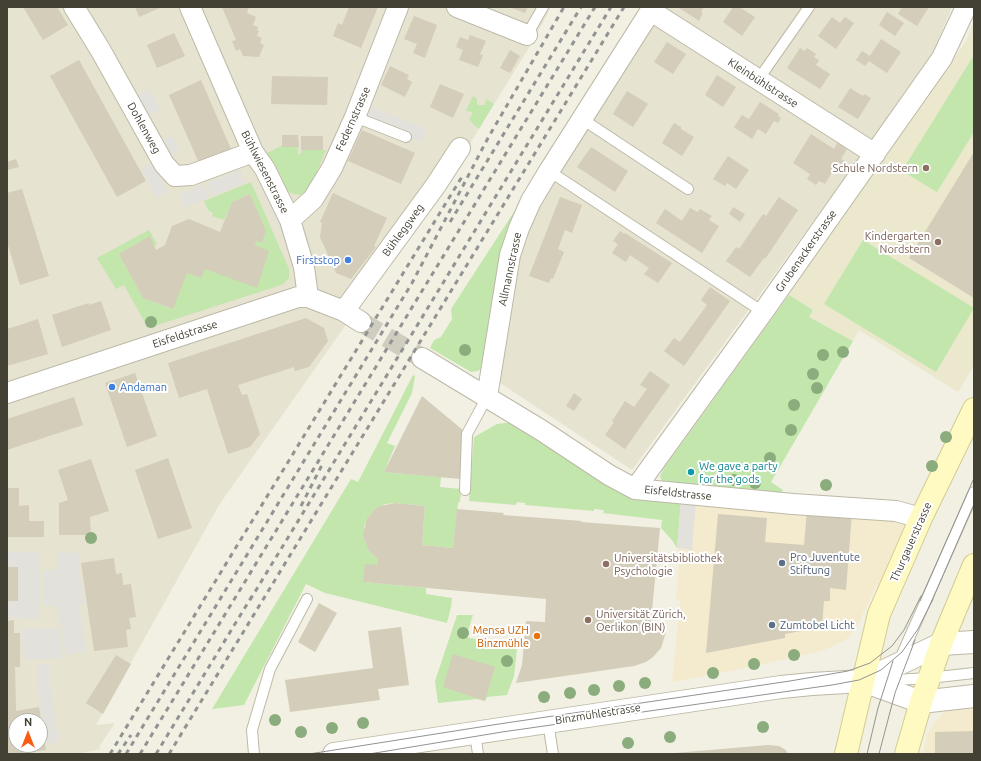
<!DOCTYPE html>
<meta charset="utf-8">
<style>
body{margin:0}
#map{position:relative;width:981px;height:761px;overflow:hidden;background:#f2f0e3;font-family:Ubuntu,sans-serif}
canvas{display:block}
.frame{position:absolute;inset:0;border:8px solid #434034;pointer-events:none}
.north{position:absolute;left:8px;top:713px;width:40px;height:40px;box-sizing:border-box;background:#fff;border:1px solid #b4b3ae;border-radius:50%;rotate:0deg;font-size:11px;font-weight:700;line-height:16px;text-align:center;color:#434034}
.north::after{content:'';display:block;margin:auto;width:14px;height:18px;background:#f95d13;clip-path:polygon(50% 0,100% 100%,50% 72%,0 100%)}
</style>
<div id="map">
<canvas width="981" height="761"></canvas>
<div class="frame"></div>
<div class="north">N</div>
</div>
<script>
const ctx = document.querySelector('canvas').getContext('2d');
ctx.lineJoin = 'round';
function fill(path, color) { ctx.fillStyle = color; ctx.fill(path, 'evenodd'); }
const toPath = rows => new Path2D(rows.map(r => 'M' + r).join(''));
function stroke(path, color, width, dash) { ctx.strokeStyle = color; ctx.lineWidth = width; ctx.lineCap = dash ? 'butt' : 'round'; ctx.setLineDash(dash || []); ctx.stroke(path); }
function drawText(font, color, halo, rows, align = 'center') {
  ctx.font = font + ' Ubuntu,sans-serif'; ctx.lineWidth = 4; ctx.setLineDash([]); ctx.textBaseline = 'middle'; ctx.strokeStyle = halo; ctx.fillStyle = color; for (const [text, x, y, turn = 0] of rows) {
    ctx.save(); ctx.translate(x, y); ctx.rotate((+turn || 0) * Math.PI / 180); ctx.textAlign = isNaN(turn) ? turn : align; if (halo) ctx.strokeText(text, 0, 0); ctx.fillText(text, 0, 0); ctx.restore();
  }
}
const residential = toPath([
 [7,7,551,7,533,41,445,184,219,505,96,725,115,723,99,747,101,749,77,754,7,754],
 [16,721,40,721,40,745,16,745],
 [658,7,952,7,929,62,632,470,497,381,516,257,535,204]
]);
const commercial = toPath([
 [681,500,852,513,909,523,881,588,876,586,859,623,850,636,844,641,822,651,726,672,672,682,680,601,676,600,679,560,677,548],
 [974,704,974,754,923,754,927,734,937,719,944,712,955,707]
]);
const education = toPath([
 [974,21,974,366,958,392,859,330,853,341,809,317,813,310,789,295,966,41]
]);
const green = toPath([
 [974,55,974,132,937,192,902,171],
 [473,96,477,99,477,104,479,105,485,105,486,99,494,104,479,129,474,125,469,119,472,115,472,112,466,111],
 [281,146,282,147,298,147,298,154,300,154,302,150,326,150,312,183,308,190,305,193,300,195,291,193,286,190,281,184,267,153],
 [251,182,289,269,289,278,283,284,278,286,148,328,124,285,116,289,97,258,149,230,157,244,154,246,150,237,119,254,143,298,172,309,187,273,201,278,205,269,255,245,256,241,262,243,266,231,250,194,232,202,224,220,212,216,213,213,208,210,204,201],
 [519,204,481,369,478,371,471,372,430,348,434,340,441,337,452,319,451,309],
 [863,240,974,308,936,372,824,304],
 [789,295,813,310,809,317,853,341,771,482,783,490,779,495,663,484,660,476,664,468],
 [413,375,415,376,412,393,387,443,395,446,384,472,441,477,440,487,461,489,460,502,458,503,453,548,422,545,425,506,395,503,385,504,374,510,370,515,364,526,364,539,367,546,369,551,378,559,378,565,364,582,426,588,426,594,452,598,451,607,447,623,325,593,306,584,244,705,212,709,351,479,358,482],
 [505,423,511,423,681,500,677,548,672,540,661,528,662,520,603,513,604,510,594,509,594,511,525,505,525,503,517,502,516,505,469,501,474,437,497,424],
 [457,615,473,615,466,637,517,649,514,676,507,695,487,697,485,701,477,699,438,703,435,681]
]);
const parking = toPath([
 [150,89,160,110,143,119,132,98],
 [370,106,427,130,422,142,365,118],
 [172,136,180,151,165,158,157,143],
 [153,162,168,192,156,198,141,169],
 [239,170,245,183,212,196,207,183],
 [262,172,286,227,280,230,256,175],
 [204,184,209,197,184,208,179,195],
 [681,500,696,501,692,550,677,548],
 [8,552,39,552,39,619,8,617,8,601,18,601,18,568,8,567],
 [57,552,79,553,79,568,85,603,79,605,86,652,66,655,57,606,43,606,43,570,57,570],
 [59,628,63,658,23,660,22,629],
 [37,664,50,664,50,683,57,731,62,736,52,746,47,742,44,734,38,693]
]);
const building = toPath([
 [23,7,57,7,68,25,43,40],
 [135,7,162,7,139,17],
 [222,7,249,7,247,13,256,17,253,25,258,27,257,30,259,31,257,36,262,38,260,43,264,45,259,57,243,56,240,49,236,51,232,41,236,40],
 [349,7,378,7,361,48,333,36,338,23,342,25],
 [509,7,528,7,525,13],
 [678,7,704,7,701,12,703,13,699,21],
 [733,7,739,7,755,17,742,36,723,22],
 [902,7,929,7,917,26,898,14],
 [887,12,904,23,895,36,879,25],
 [414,16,437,25,425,58,413,53,417,44,404,39],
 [832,17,840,23,845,17,854,23,836,49,818,36],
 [174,33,185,56,157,68,147,45],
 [470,35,486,41,480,54,483,55,478,67,459,60,463,50,456,47,460,37,468,40],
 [881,39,901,52,887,73,869,61,865,66,856,60,862,51,870,56],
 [667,42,686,54,673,74,654,62],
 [800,48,805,51,807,48,816,54,814,57,819,60,816,65,830,74,820,89,787,68],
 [510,50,520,56,510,73,500,68],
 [79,60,146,181,117,197,50,76],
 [390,66,409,75,407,79,412,82,405,97,381,85],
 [717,75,736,87,723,107,705,95],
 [272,76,328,77,327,105,271,104],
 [201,80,231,149,199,163,169,95],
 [440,84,464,94,453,118,430,107],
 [850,88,863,96,864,94,871,98,858,119,838,107],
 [627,91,648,104,633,127,613,114],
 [760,102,779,114,778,116,781,118,778,123,774,121,766,134,758,129,752,139,734,127,742,115,749,119],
 [674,123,681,127,681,129,694,137,682,156,662,143],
 [362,130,415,153,401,184,348,161],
 [811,134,834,149,837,143,847,149,841,159,845,161,838,172,834,169,825,184,819,181,816,185,807,179,810,174,793,163],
 [282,135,298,135,299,147,282,147],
 [301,136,323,136,323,150,301,150],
 [591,147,628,171,615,192,577,167],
 [974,152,974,298,909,258],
 [728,156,749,170,736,189,727,183,725,186,713,179],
 [16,159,19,167,7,170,7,162],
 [22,189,49,276,20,285,7,242,7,193],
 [333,193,387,218,374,246,376,247,351,279,336,273,320,237,322,223,320,222],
 [250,194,266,231,262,243,256,241,255,245,269,251,257,288,205,269,201,278,187,273,173,309,143,298,119,254,150,236,156,250,165,245,172,226,189,219,220,232,232,202],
 [560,197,582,205,572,233,565,230,558,249,564,252,553,279,551,278,549,283,529,276],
 [779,197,798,210,765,259,764,258,750,277,726,261,736,247,739,249,763,214,766,216],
 [733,207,745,214,740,222,729,214],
 [690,208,698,212,700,209,712,216,709,220,719,226,702,253,656,223,665,209,682,221],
 [620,231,624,234,625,233,672,263,658,283,644,274,649,268,630,255,626,262,612,253,618,244,613,241],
 [710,287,730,301,684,366,664,351,674,338,680,342,707,305,701,300],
 [101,301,111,330,62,347,52,315,89,303,89,305],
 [306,318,324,328,328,341,309,367,295,371,294,367,238,385,242,395,247,394,260,434,250,447,228,454,207,389,179,398,168,363],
 [38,319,48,354,7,366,7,329],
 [650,371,670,385,625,449,605,435,614,422,612,421,625,401,634,407,647,389,640,385],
 [135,373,157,436,127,447,105,383],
 [574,393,582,399,574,411,566,406],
 [422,396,464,431,460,479,384,472],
 [74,397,83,425,7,450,7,419],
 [168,458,192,528,158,539,135,470],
 [91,459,109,511,90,517,91,535,59,535,59,503,68,500,58,470],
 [7,488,19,488,19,506,29,505,29,521,44,521,44,537,7,537],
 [395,503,425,506,422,545,453,548,457,509,504,513,503,515,582,521,581,522,660,528,650,631,666,632,661,648,653,657,646,662,634,666,516,683,522,665,526,621,545,622,546,599,363,582,365,564,378,565,378,559,369,551,364,539,363,533,367,519,374,510,380,506],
 [807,510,852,513,846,590,830,588,830,601,824,601,822,627,785,634,785,638,706,653,718,514,767,518,765,542,804,545],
 [114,558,116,574,122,573,123,585,131,584,136,617,129,618,131,629,126,630,128,647,94,651,81,563],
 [7,567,18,567,18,601,7,601],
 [319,603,337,613,315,652,298,642],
 [14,620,14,633,20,633,20,667,15,667,16,711,39,707,46,750,19,754,7,754,7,621],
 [16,721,40,721,40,745,16,745],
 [401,627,409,685,378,689,380,700,290,712,285,680,373,668,368,631],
 [453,654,495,667,485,701,443,687],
 [116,655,131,664,103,714,86,703],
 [974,731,974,754,935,754,935,732],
 [768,745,779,746,786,750,788,754,675,754,675,753]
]);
const minorTunnel = toPath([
 [361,322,422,358]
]);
const service = toPath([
 [527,35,543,7],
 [758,80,809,7],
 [355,117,406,137],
 [582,119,688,189],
 [549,171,763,312],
 [465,490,467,434,487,397],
 [899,661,974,492],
 [878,681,929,678,974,673],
 [548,722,553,754],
 [475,733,478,754],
 [254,754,252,730,270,669,307,599]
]);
const minor = toPath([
 [74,7,101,51,164,164,175,176,191,175,253,152],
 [190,7,253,152,265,169,290,220,304,267,308,297],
 [457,7,527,35],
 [651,11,875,154],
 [290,220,313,199,332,168,355,117,398,7],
 [344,311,436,185,460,148],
 [422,358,541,430,609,475,635,489,793,504,896,511,921,518],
 [7,393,298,297,308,297,344,311,361,322],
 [487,397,510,255,519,228,531,201,549,171,653,7],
 [635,489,763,312,942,58,966,7]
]);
const tertiary = toPath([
 [863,681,921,702,974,696],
 [334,754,781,687,812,684,863,681,941,644,974,642]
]);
const secondary = toPath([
 [846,754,879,614,921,518,974,409],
 [906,754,921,702,941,644,974,565]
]);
const tram = toPath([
 [920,601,974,478],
 [931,603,974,504],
 [309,754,499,724,790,681,848,671,870,663,892,646,904,630,921,596],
 [369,754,502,732,832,685,859,680,881,670,902,652,918,629,933,599],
 [867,754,878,708,893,661],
 [879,754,895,693,915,640]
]);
const rail = toPath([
 [450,222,581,7],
 [301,506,322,465],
 [250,600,611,7],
 [110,754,463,175],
 [118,754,131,735],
 [126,754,412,283,488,138,564,7],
 [140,754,595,7],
 [156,754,252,596],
 [169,754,624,7]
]);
const trees = [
 [151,322],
 [465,350],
 [843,352],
 [823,355],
 [813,374],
 [817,388],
 [794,405],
 [791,430],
 [946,437],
 [770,458],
 [932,466],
 [734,480],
 [755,483],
 [826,485],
 [91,538],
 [463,633],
 [794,655],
 [507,661],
 [754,664],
 [713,673],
 [645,683],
 [619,686],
 [594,690],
 [570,693],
 [544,697],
 [275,720],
 [363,723],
 [763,727],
 [332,728],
 [301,732],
 [670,737],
 [628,743]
];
const markers = [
 [926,168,4,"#8d6e63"],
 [938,242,4,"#8d6e63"],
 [348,260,4,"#3f7fe0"],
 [112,387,4,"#3f7fe0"],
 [691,472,4,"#0f9aa8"],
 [782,563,4,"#5c6f8a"],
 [606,564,4,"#8d6e63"],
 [588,620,4,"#8d6e63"],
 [772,625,4,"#5c6f8a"],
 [537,636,4,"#e8710a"]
];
const streetNames = [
 ["Kleinbühlstrasse",763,83,33],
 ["Federnstrasse",353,119,-66],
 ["Dohlenweg",144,128,61],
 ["Bühlwiesenstrasse",265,172,63],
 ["Bühleggweg",403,230,-54],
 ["Grubenackerstrasse",806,251,-55],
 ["Allmannstrasse",510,269,-78],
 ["Eisfeldstrasse",185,334,-18],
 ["Eisfeldstrasse",678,493,6],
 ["Thurgauerstrasse",911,542,-66],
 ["Binzmühlestrasse",598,714,-9]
];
const educationNames = [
 ["Schule Nordstern",918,168],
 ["Kindergarten",930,236],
 ["Nordstern",930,249],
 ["Universitätsbibliothek",614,558,"left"],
 ["Psychologie",614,571,"left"],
 ["Universität Zürich,",596,614,"left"],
 ["Oerlikon (BIN)",596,627,"left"]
];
const shopNames = [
 ["Firststop",340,260],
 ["Andaman",120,387,"left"]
];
const cultureNames = [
 ["We gave a party",699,466],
 ["for the gods",699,479]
];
const serviceNames = [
 ["Pro Juventute",790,557],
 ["Stiftung",790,570],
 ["Zumtobel Licht",780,625]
];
const foodNames = [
 ["Mensa UZH",529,630],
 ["Binzmühle",529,643]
];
fill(residential, '#e6e3d1');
fill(commercial, '#f4ebce');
fill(education, '#ebe8cd');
fill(green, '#c2e6ac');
fill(parking, '#e2e1dc');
fill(building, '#d3cdb9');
stroke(minorTunnel, '#cfcdc0', 20, [20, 10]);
stroke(service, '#bdb9a6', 12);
stroke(minor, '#bdb9a6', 22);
stroke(tertiary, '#bdb9a6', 24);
stroke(secondary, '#d2cc93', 24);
stroke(service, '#fff', 10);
stroke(minor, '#fff', 20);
stroke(tertiary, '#fff', 22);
stroke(secondary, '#fefac1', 22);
stroke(tram, '#939393', 1);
stroke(rail, '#939393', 3, [5, 5]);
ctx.fillStyle = '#8bac7c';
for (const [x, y] of trees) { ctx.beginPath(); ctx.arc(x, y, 6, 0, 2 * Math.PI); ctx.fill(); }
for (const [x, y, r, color] of markers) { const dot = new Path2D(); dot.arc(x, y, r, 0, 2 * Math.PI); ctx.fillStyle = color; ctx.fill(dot); stroke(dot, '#fff', 1.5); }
drawText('11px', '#434034', '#fff', streetNames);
drawText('11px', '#785e54', '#fff', educationNames, 'right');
drawText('11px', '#366cbe', '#fff', shopNames, 'right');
drawText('11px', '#0d838f', '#fff', cultureNames, 'left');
drawText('11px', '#4e5e75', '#fff', serviceNames, 'left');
drawText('11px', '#c56008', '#fff', foodNames, 'right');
</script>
